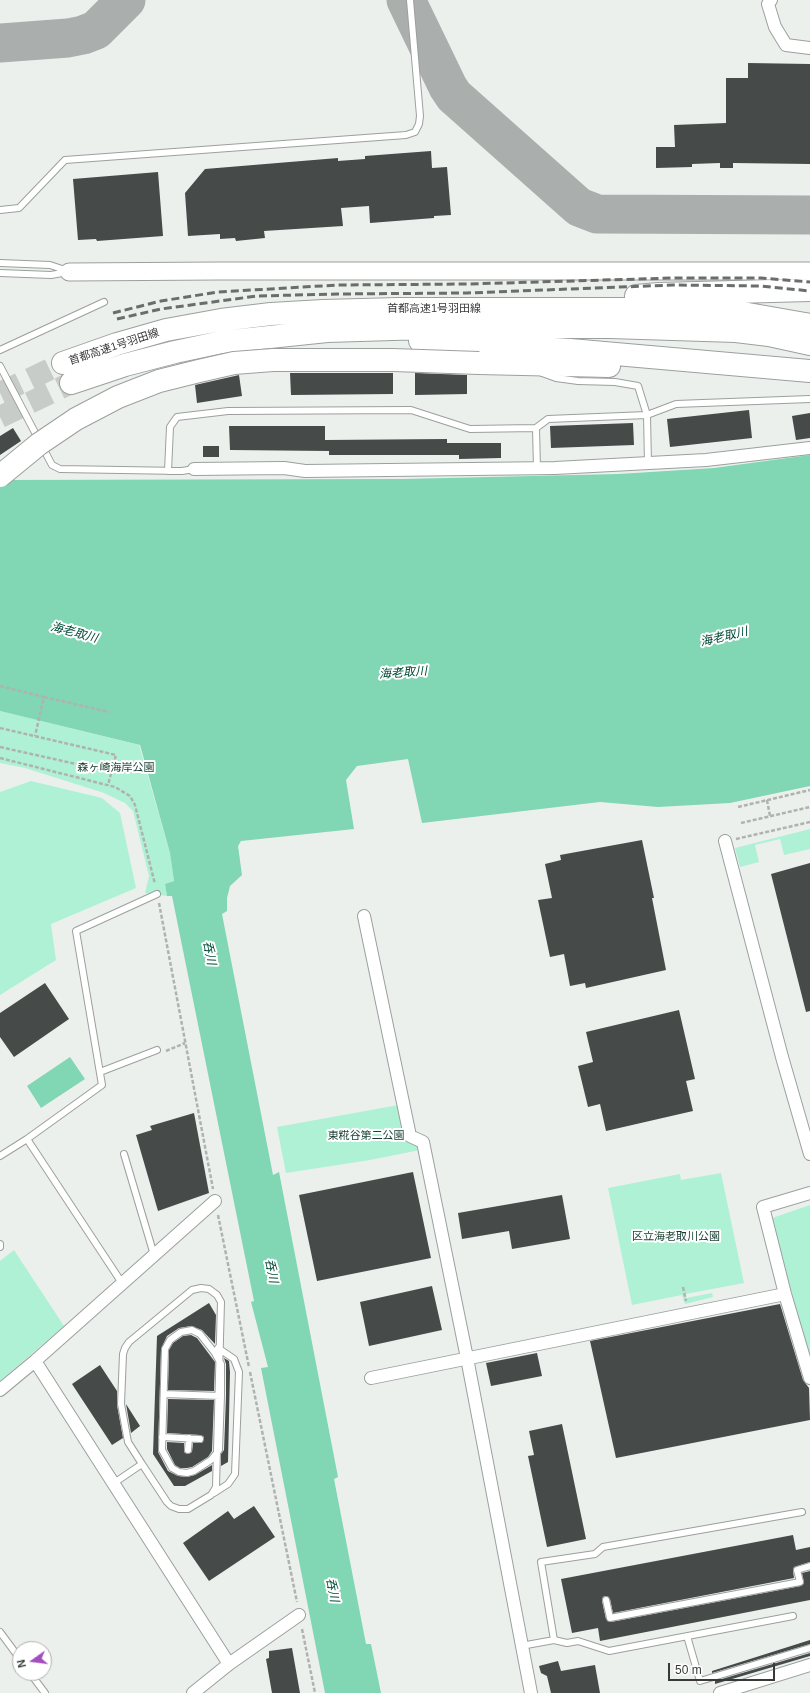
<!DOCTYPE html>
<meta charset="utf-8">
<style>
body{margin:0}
#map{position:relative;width:810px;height:1693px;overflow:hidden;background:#ebf0ed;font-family:Arial,sans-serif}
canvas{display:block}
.north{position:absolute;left:12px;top:1641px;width:40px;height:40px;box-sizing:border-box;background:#fff;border:1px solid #afb0b0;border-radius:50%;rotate:256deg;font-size:11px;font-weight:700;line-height:16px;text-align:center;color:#383a39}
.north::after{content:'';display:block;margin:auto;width:14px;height:18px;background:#a14fbe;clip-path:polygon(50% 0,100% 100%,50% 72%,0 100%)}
.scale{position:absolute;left:668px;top:1663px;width:107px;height:18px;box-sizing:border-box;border:2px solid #383a39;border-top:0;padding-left:5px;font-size:12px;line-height:14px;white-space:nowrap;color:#383a39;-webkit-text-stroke:3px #fff;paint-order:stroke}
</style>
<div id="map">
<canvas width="810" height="1693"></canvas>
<div class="north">N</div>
<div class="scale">50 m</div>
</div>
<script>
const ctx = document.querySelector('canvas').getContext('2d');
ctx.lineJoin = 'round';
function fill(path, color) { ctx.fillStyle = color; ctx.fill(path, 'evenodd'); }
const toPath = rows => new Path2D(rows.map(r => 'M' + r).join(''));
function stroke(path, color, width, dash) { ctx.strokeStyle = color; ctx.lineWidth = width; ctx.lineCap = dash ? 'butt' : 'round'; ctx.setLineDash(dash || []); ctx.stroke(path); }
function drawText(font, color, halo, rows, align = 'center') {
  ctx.font = font + ' Arial,"Noto Sans JP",sans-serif'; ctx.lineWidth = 4; ctx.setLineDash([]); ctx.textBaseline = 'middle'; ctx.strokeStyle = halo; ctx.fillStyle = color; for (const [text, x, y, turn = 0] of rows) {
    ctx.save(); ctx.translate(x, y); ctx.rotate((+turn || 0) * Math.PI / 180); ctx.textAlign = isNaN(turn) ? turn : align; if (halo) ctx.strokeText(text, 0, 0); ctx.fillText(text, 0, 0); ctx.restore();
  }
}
const green = toPath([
 [0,711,139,745,170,853,174,881,165,884,167,896,145,893,149,876,133,811,125,803,104,793,25,768,0,763],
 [31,781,102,798,120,813,136,888,51,924,56,960,0,995,0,792],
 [810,829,810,849,784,855,780,839,755,845,759,862,740,867,735,848],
 [404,1104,410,1136,425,1149,370,1160,286,1173,277,1127],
 [721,1173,744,1283,686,1294,686,1298,712,1293,713,1297,685,1304,682,1295,632,1305,608,1188,680,1174,681,1180],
 [810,1205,810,1363,772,1218],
 [14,1250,64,1326,0,1381,0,1261]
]);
const water = toPath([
 [810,455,810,786,730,803,658,807,600,802,422,823,408,759,357,766,346,780,354,829,241,841,238,846,242,875,230,886,227,898,227,911,222,914,273,1175,279,1172,338,1477,334,1479,366,1644,371,1644,381,1693,325,1693,261,1368,268,1367,251,1302,254,1301,172,896,167,896,165,884,174,881,170,853,140,745,0,711,0,480,403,479,619,474,714,468],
 [70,1057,85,1079,41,1108,27,1086]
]);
const taxiway = toPath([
 [406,0,448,87,454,96,579,207,597,214,810,215],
 [0,43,68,38,83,35,96,30,126,0]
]);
const building = toPath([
 [748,63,810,64,810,164,733,163,733,168,720,168,720,163,692,164,692,167,656,168,656,147,675,147,674,125,726,123,726,78,748,78],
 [431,151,432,168,447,167,451,215,434,216,434,218,370,223,369,206,341,208,343,226,264,231,265,238,236,241,235,238,220,239,220,234,188,236,185,193,205,169,338,158,338,161,365,159,365,156],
 [158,172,163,236,97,241,96,239,78,240,73,179],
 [290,373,393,373,393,394,291,395],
 [415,373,467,375,467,394,415,395],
 [239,375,242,396,197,403,195,385],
 [749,410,752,438,670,447,667,419],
 [810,413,810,438,796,440,792,416],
 [633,423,634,445,551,448,550,426],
 [229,426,325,426,325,440,447,439,447,443,501,443,501,458,459,459,459,455,329,455,329,451,230,450],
 [13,428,21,441,0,455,0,436],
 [203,446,219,446,219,457,203,457],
 [642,840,654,898,652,898,666,970,586,988,585,983,570,986,564,954,550,957,538,900,552,898,545,864,561,860,560,855],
 [810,863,810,1011,806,1012,771,874],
 [45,983,69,1019,14,1057,0,1037,0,1013],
 [679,1010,695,1079,686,1081,693,1111,606,1131,600,1104,588,1107,578,1066,593,1062,586,1032],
 [194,1113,209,1193,158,1211,136,1135,152,1130,150,1126],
 [413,1172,431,1258,317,1281,299,1195],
 [562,1195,570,1239,512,1249,509,1231,462,1239,458,1213],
 [432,1286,442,1330,369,1346,360,1302],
 [209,1303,216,1315,215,1344,202,1330,191,1326,179,1328,167,1336,161,1349,158,1452,168,1471,178,1476,187,1477,195,1475,212,1465,212,1471,185,1486,174,1486,153,1454,157,1336],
 [780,1304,803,1380,809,1388,810,1420,616,1458,590,1341],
 [191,1335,197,1338,215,1362,214,1391,168,1390,169,1350,173,1343,183,1336],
 [537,1353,542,1376,491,1386,486,1363],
 [224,1358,229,1361,230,1372,228,1462,221,1466,221,1454,224,1450,226,1396,226,1364],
 [100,1365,117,1391,117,1405,123,1438,112,1445,72,1384],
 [168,1399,214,1400,212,1451,208,1457,192,1467,187,1468,180,1468,175,1465,167,1449,167,1442,184,1443,184,1452,188,1454,192,1452,193,1443,202,1443,204,1437,200,1435,167,1433],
 [126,1404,140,1426,131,1433],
 [562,1424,586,1539,547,1547,528,1456,534,1455,529,1431],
 [254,1506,275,1537,209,1581,183,1543,228,1511,234,1519],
 [793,1535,796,1550,810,1547,810,1562,794,1567,793,1571,794,1578,613,1613,610,1599,605,1596,603,1597,602,1601,606,1619,611,1622,801,1586,804,1583,802,1573,810,1571,810,1600,600,1641,598,1628,572,1633,561,1579],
 [810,1640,810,1644,712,1673,712,1671],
 [292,1648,300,1693,272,1693,266,1659,269,1658,269,1651],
 [810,1653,810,1656,715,1684,715,1681],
 [558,1661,561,1671,595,1665,600,1693,551,1693,547,1676,541,1673,539,1666]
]);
const highwayTunnel = toPath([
 [0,393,63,363],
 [0,417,71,383]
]);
const path = toPath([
 [0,686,44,697,35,736],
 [44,697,109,712],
 [0,728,116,755,108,785],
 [0,747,112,772],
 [0,758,115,787,130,796,135,805,155,884],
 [767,800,770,816],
 [738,807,810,790],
 [741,823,810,807],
 [736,839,810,822],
 [159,903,213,1189],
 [166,1051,185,1043],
 [218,1215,249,1367],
 [683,1287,686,1301],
 [250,1372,297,1602],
 [302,1629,315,1693]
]);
const lane = toPath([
 [0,210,19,208,65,160,406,135,415,132,419,124,420,116,410,0],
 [0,263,50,265,68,271],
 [0,273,51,275,68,272],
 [0,350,104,302],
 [0,366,52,465,60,469,182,471,194,469],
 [542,373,556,378,578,381,615,382,638,386,647,415,648,464],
 [536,428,548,419,647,415,676,404,810,399],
 [168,471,170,427,177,417,228,411,411,410,470,429,536,428,537,469],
 [100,1072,157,1050],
 [27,1139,102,1085,76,931,157,894],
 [124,1154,154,1255],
 [0,1156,27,1139,122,1283],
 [0,1244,0,1247],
 [192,1330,200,1334,215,1353,221,1364,221,1396,219,1450,211,1460,194,1471,187,1473,179,1472,172,1468,162,1450,165,1349,170,1340,181,1332,192,1330],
 [164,1394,221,1396],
 [162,1437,200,1439],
 [188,1450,189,1438],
 [114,1483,142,1464,128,1442,121,1404,123,1354,125,1348,129,1342,192,1290,201,1288,209,1289,217,1295,221,1302,216,1487,211,1495,188,1509,179,1509,171,1506,167,1502,142,1464],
 [214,1493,228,1484,235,1474,239,1372,234,1359,218,1348],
 [606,1600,610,1618,800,1582,797,1570,810,1566],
 [0,1632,20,1659],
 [687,1636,700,1681,810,1648],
 [554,1640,541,1562,595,1554,603,1547,802,1512],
 [521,1646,554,1640,567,1643,578,1641,609,1651,793,1616],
 [30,1673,45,1693]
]);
const street = toPath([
 [771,0,768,4,775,27,786,45,810,48],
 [194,469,284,468,305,471,555,468,706,460,810,448],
 [725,841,782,1057,810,1154],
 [364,916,410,1136,423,1142,467,1358,531,1693],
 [810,1193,763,1207,785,1294,810,1378],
 [35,1361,229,1664,193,1693],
 [371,1378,785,1294],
 [0,1390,35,1361,215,1201],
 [229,1664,299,1615],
 [720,1693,810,1665]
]);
const secondary = toPath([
 [69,272,219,271,810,271]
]);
const highway = toPath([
 [636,296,659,294,810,290],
 [420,341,570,350,810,371],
 [63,363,117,344,166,330,221,320,271,314,323,311,399,309,679,309,748,314,810,325],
 [479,363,609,366],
 [71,383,125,365,175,352,222,342,327,331,459,327,610,327,736,331,769,335,810,344]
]);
const rail = toPath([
 [113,313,161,301,218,292,338,285,468,284,674,278,761,278,810,282],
 [117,319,161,309,257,296,338,294,467,293,673,285,760,286,810,291]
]);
const highwayBridge = toPath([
 [0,476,39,444,76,419,118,397,159,381,199,371,234,363,273,360,393,360,479,363]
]);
const streetNames = [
 ["首都高速1号羽田線",434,309],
 ["首都高速1号羽田線",114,347,-18]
];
const parkNames = [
 ["森ヶ崎海岸公園",116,768],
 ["東糀谷第二公園",366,1136],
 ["区立海老取川公園",676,1237]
];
const waterNames = [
 ["海老取川",74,633,15],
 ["海老取川",724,637,-13],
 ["海老取川",403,673,-4],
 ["呑川",209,953,79],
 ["呑川",271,1271,79],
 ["呑川",332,1590,79]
];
fill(green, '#aff1d5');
fill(water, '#81d6b4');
stroke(taxiway, '#aaaeac', 39);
fill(building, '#464a48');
stroke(highwayTunnel, '#c7ccc9', 22, [22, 11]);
stroke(lane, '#9ba09e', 8);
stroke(street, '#9ba09e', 14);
stroke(secondary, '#9ba09e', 19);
stroke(highway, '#9ba09e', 24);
stroke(path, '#afb3b0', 2.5, [4, 2]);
stroke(lane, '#fff', 6);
stroke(street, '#fff', 12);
stroke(secondary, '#fff', 17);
stroke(highway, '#fff', 22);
stroke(rail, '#6a6d6b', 3, [8, 4]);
stroke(highwayBridge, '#9ba09e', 24, []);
stroke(highwayBridge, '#fff', 22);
drawText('11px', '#383a39', '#fff', streetNames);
drawText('11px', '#163d2f', '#fff', parkNames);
drawText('italic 12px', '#004b36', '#fff', waterNames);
</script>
